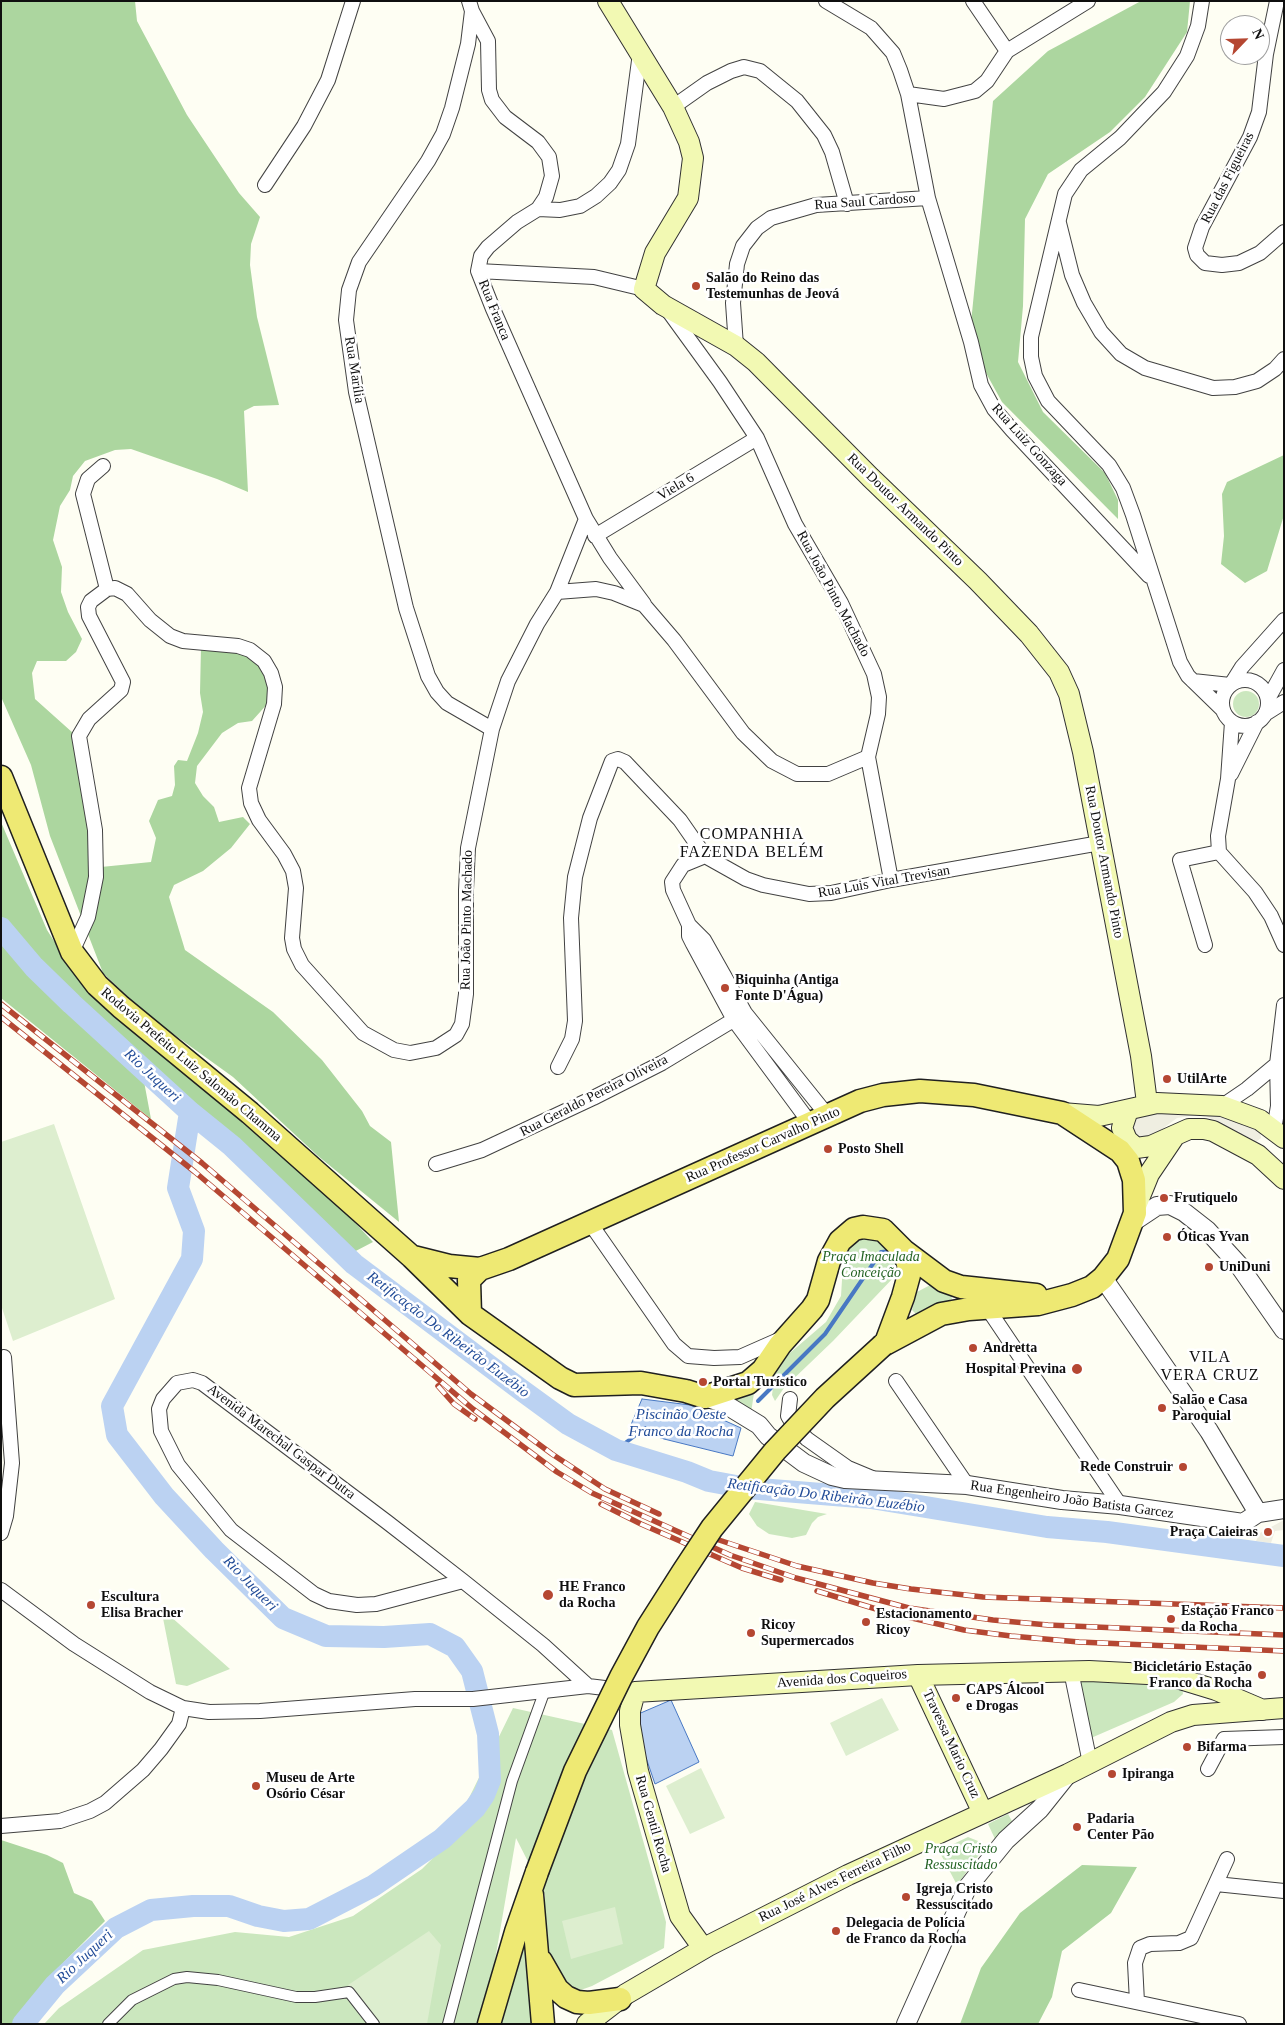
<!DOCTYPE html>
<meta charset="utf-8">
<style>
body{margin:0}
#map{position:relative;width:1285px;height:2025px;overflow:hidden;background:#fefef3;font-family:Georgia,serif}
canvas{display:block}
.frame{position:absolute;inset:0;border:2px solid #0f0f0f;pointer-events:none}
.north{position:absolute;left:1220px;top:15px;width:50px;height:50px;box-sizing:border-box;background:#fff;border:1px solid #9f9f9f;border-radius:50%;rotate:66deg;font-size:14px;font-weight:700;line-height:20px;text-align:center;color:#0f0f0f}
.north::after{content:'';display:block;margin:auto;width:18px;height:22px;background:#b54732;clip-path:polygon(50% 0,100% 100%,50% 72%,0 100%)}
</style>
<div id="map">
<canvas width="1285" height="2025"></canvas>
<div class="frame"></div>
<div class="north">N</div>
</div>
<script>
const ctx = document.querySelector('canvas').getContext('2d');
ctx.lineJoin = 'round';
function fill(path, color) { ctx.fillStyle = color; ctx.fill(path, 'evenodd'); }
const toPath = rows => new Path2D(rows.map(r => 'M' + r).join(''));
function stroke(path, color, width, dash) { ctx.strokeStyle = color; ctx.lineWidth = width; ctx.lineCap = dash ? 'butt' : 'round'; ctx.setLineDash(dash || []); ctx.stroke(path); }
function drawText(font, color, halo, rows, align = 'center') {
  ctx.font = font + ' Georgia,serif'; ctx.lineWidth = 5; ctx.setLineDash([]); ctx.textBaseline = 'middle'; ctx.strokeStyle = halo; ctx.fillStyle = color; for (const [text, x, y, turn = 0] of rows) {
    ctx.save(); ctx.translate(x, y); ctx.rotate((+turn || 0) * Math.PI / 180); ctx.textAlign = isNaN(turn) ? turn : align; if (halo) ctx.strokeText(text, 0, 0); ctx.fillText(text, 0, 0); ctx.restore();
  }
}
const green = toPath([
 '1233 704a13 13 0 1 1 26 0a13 13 0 1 1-26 0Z',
 [872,1235,891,1241,899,1269,895,1276,833,1341,784,1388,775,1401,772,1395,776,1365,826,1322,841,1296,843,1264,849,1249,857,1238],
 [934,1283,951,1293,952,1299,917,1315,912,1310,917,1292],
 [754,1382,754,1393,751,1413,732,1401],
 [755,1502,827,1514,818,1517,812,1523,806,1535,792,1538,769,1534,757,1526,749,1514],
 [161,1608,230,1669,187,1686,176,1684],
 [1078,1673,1171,1683,1182,1687,1183,1694,1174,1702,1091,1738],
 [513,1708,612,1730,666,1922,664,1948,592,1986,578,1991,571,1988,552,1963,543,1932,545,1895,516,1838,484,2024,44,2024,59,2008,143,1950,235,1932,289,1937,353,1916,422,1869,446,1845],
 [1008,1814,1012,1821,995,1839,988,1824],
 [968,1837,978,1841,981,1852,957,1885,939,1851],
 [526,1931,535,2024,495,2024]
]);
const forest = toPath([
 [1,1,135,1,137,21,187,115,239,193,260,217,251,244,250,265,257,317,279,405,254,406,244,411,248,492,217,479,131,449,115,450,85,461,73,476,70,490,60,506,53,540,62,567,61,592,68,612,82,639,76,652,66,661,37,661,32,673,35,699,73,733,88,801,91,868,151,862,156,838,149,821,158,800,172,796,175,785,174,766,178,760,187,761,198,733,203,712,200,693,201,647,248,651,268,673,269,702,252,721,238,723,222,733,197,766,195,783,203,796,214,807,219,822,243,817,250,824,231,848,203,871,174,885,169,897,185,950,273,1012,322,1060,362,1111,370,1126,391,1142,399,1222,318,1156,233,1077,147,1015,103,973,50,836,31,765,2,699],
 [1141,1,1190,1,1187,32,1145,97,1110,132,1048,174,1025,219,1023,306,1018,362,1043,412,1105,473,1118,500,1118,519,1002,402,986,373,971,323,993,101,1048,51],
 [1284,455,1284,515,1267,571,1245,583,1221,564,1224,536,1222,494,1227,482],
 [1,822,47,930,79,980,177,1067,277,1151,349,1216,373,1242,350,1254,235,1142,189,1106,149,1070,143,1076,151,1119,1,998],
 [1,1840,47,1855,63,1863,74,1893,92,1901,105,1921,64,1962,16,2024,1,2024],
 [1082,1865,1137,1867,1111,1913,1062,1951,1052,1997,1038,2024,960,2024,981,1968,1020,1913]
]);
const pitch = toPath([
 [54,1124,115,1299,13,1341,1,1305,1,1142],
 [882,1698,899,1730,846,1756,830,1723],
 [701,1768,725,1818,690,1834,666,1786],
 [615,1907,623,1944,571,1959,562,1921],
 [429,1931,441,1945,427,2024,380,2024,348,1985]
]);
const plaza = toPath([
 [1190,1110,1225,1115,1260,1132,1261,1138,1256,1142,1202,1114,1177,1118,1146,1141,1132,1138,1129,1124,1136,1115],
 [1284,1520,1284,1530,1275,1531,1271,1543,1256,1541,1260,1533]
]);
const water = toPath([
 [642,1399,690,1405,741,1428,733,1456,664,1439,630,1427,642,1399],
 [671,1700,699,1762,655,1784,642,1746,636,1715,671,1700]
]);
const stream = toPath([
 [758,1401,825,1334,881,1252,893,1251],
 [616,1450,645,1428]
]);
const river = toPath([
 [1,928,34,967,72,1004,190,1112,232,1146,354,1264,520,1389,568,1424,616,1450,687,1472,709,1481,747,1488,871,1498,1047,1527,1107,1532,1284,1556],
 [23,2024,55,1985,116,1928,151,1910,193,1906,229,1906,258,1916,284,1921,309,1919,373,1886,442,1839,475,1808,484,1795,490,1780,488,1734,472,1671,455,1647,430,1634,384,1637,326,1636,283,1618,214,1550,164,1496,117,1435,112,1406,192,1259,194,1231,178,1188,190,1112]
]);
const pedestrian = toPath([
 [108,2024,132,2000,174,1979,187,1977,218,1980,296,1997,315,1997,349,1992,374,2024],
 [448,2024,512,1781,545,1690]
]);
const minor = toPath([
 [469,1,472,11,468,44,452,108,443,134,428,161,359,262,349,290,346,320,356,392,406,608,428,676,437,692,447,703,492,729],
 [826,1,871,28,893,53,900,70,908,94,928,198,971,342,981,385,994,409,1012,430,1149,576],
 [973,1,1007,51],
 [1202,1,1198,26,1187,56,1164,92,1120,138,1081,170,1065,194,1031,337,1031,357,1035,376,1048,401,1109,465,1123,488,1133,515,1180,662,1188,676,1223,710],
 [1277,1,1266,54,1259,112,1250,137,1202,227,1195,248,1197,255,1205,263,1222,265,1239,263,1260,253,1284,232],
 [472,11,488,41,489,90,492,100,505,117,538,142,549,157,552,176,546,197,538,209],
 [640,53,628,144,619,170,610,183,596,196,580,206,560,210,538,209,517,222,488,247,481,256,478,271,493,309,586,519,610,558,644,604],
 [908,94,944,99,975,91,987,81,1007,51,1088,1],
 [673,107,707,83,731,71,744,67,760,71,797,101,824,135,832,152,847,204],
 [265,185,304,126,328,80,353,1],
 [1059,223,1072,275,1084,303,1101,332,1121,354,1145,368,1213,388,1235,387,1257,381,1275,369,1284,359],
 [478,271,594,277,644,289],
 [667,309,720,382,757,438,795,524,841,603,874,674,879,697,878,714,868,757,891,880],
 [736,346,733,303,737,264,743,246,757,228,771,218,816,205,928,198],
 [103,466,88,479,83,494,107,589],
 [595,536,757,438],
 [557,592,586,519],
 '1222 703a23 23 0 1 1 46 0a23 23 0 1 1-46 0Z',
 [1193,681,1230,685],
 [1232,683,1242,667,1284,620],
 [1268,699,1284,670],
 [1265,714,1284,702],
 [1232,722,1228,779,1218,836,1219,852,1255,892,1271,916,1284,945],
 [1231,774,1257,722],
 [689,925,689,936,693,944,734,1020,810,1123],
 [1205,945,1180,860,1219,852],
 [72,952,88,917,96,877,95,830,79,736,89,719,121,690,123,682,89,616,88,607,91,601,107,589,115,588,127,594,150,620,170,636,183,641,238,646,250,650,264,661,271,673,275,687,274,704,249,788,251,803,259,820,284,854,293,871,296,888,292,938,294,949,302,965,363,1033,394,1050,410,1053,436,1048,456,1035,462,1024,466,994,466,890,468,848,492,729,508,681,537,624,557,592,596,589,614,593,644,605,674,640,743,733,772,761,797,774,828,774,868,757],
 [558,1067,572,1039,575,1021,571,918,575,877,590,818,612,761,618,759,625,762,680,820,705,856],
 [1222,1106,1247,1089,1277,1064],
 [827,1115,745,1013,704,940,689,925,673,890,672,882,683,865,705,856,746,879,763,885,809,894,831,893,891,880,1100,843],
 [1274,1130,1278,1106,1277,1064,1284,1005],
 [436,1164,482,1150,593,1098,662,1063,745,1013],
 [590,1223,674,1344,688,1356,714,1358,740,1357,783,1338],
 [988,1309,1120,1505],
 [896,1381,967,1485],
 [790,1399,788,1416,794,1426,807,1439,848,1468,872,1478],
 [1,1533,6,1516,12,1463,4,1357],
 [463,1581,376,1604,357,1605,329,1601,314,1594,231,1530,178,1465,161,1431,159,1409,163,1399,177,1383,193,1380,202,1383,387,1522,463,1581,543,1645,588,1686],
 [1,1590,74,1644,150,1692,183,1708,209,1712,260,1711,415,1699,473,1699,588,1686,621,1690],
 [1071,1671,1090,1763],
 [1208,1769,1224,1739,1284,1737],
 [1,1826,60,1821,90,1811,105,1803,143,1770,161,1749,179,1724,183,1708],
 [1216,1884,1284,1891],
 [1079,1990,1239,2024],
 [1137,2002,1135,1963,1140,1948,1150,1944,1179,1943,1191,1938,1227,1859]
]);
const tertiary = toPath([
 [1133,1222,1157,1206,1170,1205,1184,1212,1207,1230,1238,1264,1284,1330],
 [1103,1278,1209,1431,1258,1513],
 [705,1397,723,1403,759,1425,768,1436,804,1463,832,1476,845,1479,967,1485,1062,1500,1120,1505,1243,1523,1258,1513],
 [1258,1513,1284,1509],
 [906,2024,967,1888,1006,1840,1040,1809,1068,1774]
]);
const secondary = toPath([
 [608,1,673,107,689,142,693,158,688,198,655,253,644,289,663,305,736,346,756,362,870,477,978,581,1029,634,1059,672,1069,694,1083,752,1141,1056,1147,1103],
 [1128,1110,1122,1128,1127,1140,1136,1148,1151,1146,1189,1129,1204,1129,1213,1131,1258,1155,1284,1179],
 [1062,1113,1099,1116,1157,1103,1222,1106,1260,1120,1284,1138],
 [1136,1206,1149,1174,1174,1137],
 [918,1675,983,1813],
 [703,1948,680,1916,638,1771,630,1725,630,1711,635,1692,918,1675,1089,1671,1167,1675,1216,1690,1263,1710],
 [587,2024,626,1994,708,1946,848,1875,1068,1774,1171,1722,1193,1715,1284,1708]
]);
const primary = toPath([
 [1,777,72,952,97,985,121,1007,250,1113,412,1257,470,1314,560,1378,574,1385,641,1383,686,1391,705,1397,748,1383,763,1370,780,1345,812,1309,818,1300,829,1261,840,1241,854,1229,863,1227,883,1230,904,1251,908,1264,909,1275,903,1297,887,1340],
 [904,1251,944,1281,961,1287,1036,1295],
 [413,1257,449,1266,480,1269,509,1259,860,1101,883,1095,920,1091,974,1095,1062,1113,1120,1151,1128,1161,1134,1180,1135,1213,1118,1259,1103,1278,1092,1287,1072,1295,1038,1304,969,1309,941,1314,883,1345],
 [470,1314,469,1280,480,1269],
 [532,1895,543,2024],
 [541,1961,557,1989,566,1997,577,2002,589,2003,620,1999],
 [489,2024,516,1932,537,1872]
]);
const rail = toPath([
 [1,1004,202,1163,471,1394,552,1454,605,1489,659,1514],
 [1,1017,195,1172,473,1409,557,1472,592,1493,730,1555,796,1578,909,1608,993,1620,1048,1625,1284,1635],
 [438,1386,454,1404,475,1419],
 [601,1504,641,1524,742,1568,781,1580],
 [707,1536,797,1566,873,1583,911,1589,983,1597,1284,1608],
 [817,1591,886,1612,964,1630,1011,1636,1079,1642,1284,1651]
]);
const primaryBridge = toPath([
 [537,1872,575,1771,621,1677,648,1627,683,1572,712,1528,775,1451,825,1398,883,1345]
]);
const markers = [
 [696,286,5,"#b54732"],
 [725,988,5,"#b54732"],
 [1167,1079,5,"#b54732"],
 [828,1149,5,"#b54732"],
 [1164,1198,5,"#b54732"],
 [1167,1237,5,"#b54732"],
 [1209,1267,5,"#b54732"],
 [973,1348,5,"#b54732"],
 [1077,1369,6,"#b54732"],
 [703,1382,5,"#b54732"],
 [1162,1408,5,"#b54732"],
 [1183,1467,5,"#b54732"],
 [1268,1532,5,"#b54732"],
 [548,1595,6,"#b54732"],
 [91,1605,5,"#b54732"],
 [1171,1619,5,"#b54732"],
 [866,1622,5,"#b54732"],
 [751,1633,5,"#b54732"],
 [1262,1675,5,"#b54732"],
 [956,1698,5,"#b54732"],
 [1187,1747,5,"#b54732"],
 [1112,1774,5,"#b54732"],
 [256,1786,5,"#b54732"],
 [1077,1827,5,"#b54732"],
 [906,1897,5,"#b54732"],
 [836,1931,5,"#b54732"]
];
const streetNames = [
 ["Rua das Figueiras",1228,178,-63],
 ["Rua Saul Cardoso",865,202,-4],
 ["Rua Franca",494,310,68],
 ["Rua Marília",354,370,81],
 ["Rua Luiz Gonzaga",1029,445,48],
 ["Viela 6",676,487,-31],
 ["Rua Doutor Armando Pinto",905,510,44],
 ["Rua João Pinto Machado",833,594,62],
 ["Rua Doutor Armando Pinto",1104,862,79],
 ["Rua Luis Vital Trevisan",884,882,-10],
 ["Rua João Pinto Machado",467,920,-89],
 ["Rodovia Prefeito Luiz Salomão Chamma",191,1065,40],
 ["Rua Geraldo Pereira Oliveira",594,1096,-27],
 ["Rua Professor Carvalho Pinto",763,1145,-24],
 ["Avenida Marechal Gaspar Dutra",281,1442,37],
 ["Rua Engenheiro João Batista Garcez",1072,1500,8],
 ["Avenida dos Coqueiros",842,1679,-4],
 ["Travessa Mario Cruz",951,1744,65],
 ["Rua Gentil Rocha",653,1824,74],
 ["Rua José Alves Ferreira Filho",835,1882,-26]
];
const poiNames = [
 ["Salão do Reino das",706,278],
 ["Testemunhas de Jeová",706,294],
 ["Biquinha (Antiga",735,980],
 ["Fonte D'Água)",735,996],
 ["UtilArte",1177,1079],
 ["Posto Shell",838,1149],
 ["Frutiquelo",1174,1198],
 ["Óticas Yvan",1177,1237],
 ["UniDuni",1219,1267],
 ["Andretta",983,1348],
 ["Hospital Previna",1066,1369,"right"],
 ["Portal Turístico",713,1382],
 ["Salão e Casa",1172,1400],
 ["Paroquial",1172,1416],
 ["Rede Construir",1173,1467,"right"],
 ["Praça Caieiras",1258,1532,"right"],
 ["HE Franco",559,1587],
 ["da Rocha",559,1603],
 ["Escultura",101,1597],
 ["Elisa Bracher",101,1613],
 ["Estação Franco",1181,1611],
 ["da Rocha",1181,1627],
 ["Estacionamento",876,1614],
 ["Ricoy",876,1630],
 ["Ricoy",761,1625],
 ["Supermercados",761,1641],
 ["Bicicletário Estação",1252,1667,"right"],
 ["Franco da Rocha",1252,1683,"right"],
 ["CAPS Álcool",966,1690],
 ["e Drogas",966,1706],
 ["Bifarma",1197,1747],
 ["Ipiranga",1122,1774],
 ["Museu de Arte",266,1778],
 ["Osório César",266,1794],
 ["Padaria",1087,1819],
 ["Center Pão",1087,1835],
 ["Igreja Cristo",916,1889],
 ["Ressuscitado",916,1905],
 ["Delegacia de Polícia",846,1923],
 ["de Franco da Rocha",846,1939]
];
const parkNames = [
 ["Praça Imaculada",871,1257],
 ["Conceição",871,1273],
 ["Praça Cristo",961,1849],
 ["Ressuscitado",961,1865]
];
const waterNames = [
 ["Rio Juqueri",152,1076,43],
 ["Retificação Do Ribeirão Euzébio",448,1335,37],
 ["Piscinão Oeste",681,1415],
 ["Franco da Rocha",681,1432],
 ["Retificação Do Ribeirão Euzébio",826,1496,7],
 ["Rio Juqueri",250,1584,46],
 ["Rio Juqueri",85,1957,-43]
];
const quarterNames = [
 ["COMPANHIA",752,835],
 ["FAZENDA BELÉM",752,853],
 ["VILA",1210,1358],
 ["VERA CRUZ",1210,1376]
];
fill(green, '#cbe7be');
fill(forest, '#acd69f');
fill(pitch, '#ddeecf');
fill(plaza, '#efeee1');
fill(water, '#bbd2f2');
stroke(water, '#4878c3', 1);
stroke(stream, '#4878c3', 4);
stroke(river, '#bbd2f2', 22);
stroke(pedestrian, '#424242', 12);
stroke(minor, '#424242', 16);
stroke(tertiary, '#424242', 20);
stroke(secondary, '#313131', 22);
stroke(primary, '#202020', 25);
stroke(pedestrian, '#fff', 10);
stroke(minor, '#fff', 14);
stroke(tertiary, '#fff', 18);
stroke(secondary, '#f2f9b3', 20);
stroke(primary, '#eee973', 22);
stroke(rail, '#b54732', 5.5);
stroke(rail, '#fff', 4, [11]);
stroke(primaryBridge, '#202020', 25, []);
stroke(primaryBridge, '#eee973', 22);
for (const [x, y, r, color] of markers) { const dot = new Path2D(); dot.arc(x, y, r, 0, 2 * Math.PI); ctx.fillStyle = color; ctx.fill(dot); stroke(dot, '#fff', 2); }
drawText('14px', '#0f0f0f', '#fff', streetNames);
drawText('bold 14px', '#0f0f0f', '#fff', poiNames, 'left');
drawText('italic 14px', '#246324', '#fff', parkNames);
drawText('italic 15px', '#224c98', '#fff', waterNames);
ctx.letterSpacing = '1px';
drawText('16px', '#0f0f0f', '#fff', quarterNames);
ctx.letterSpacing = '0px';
</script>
